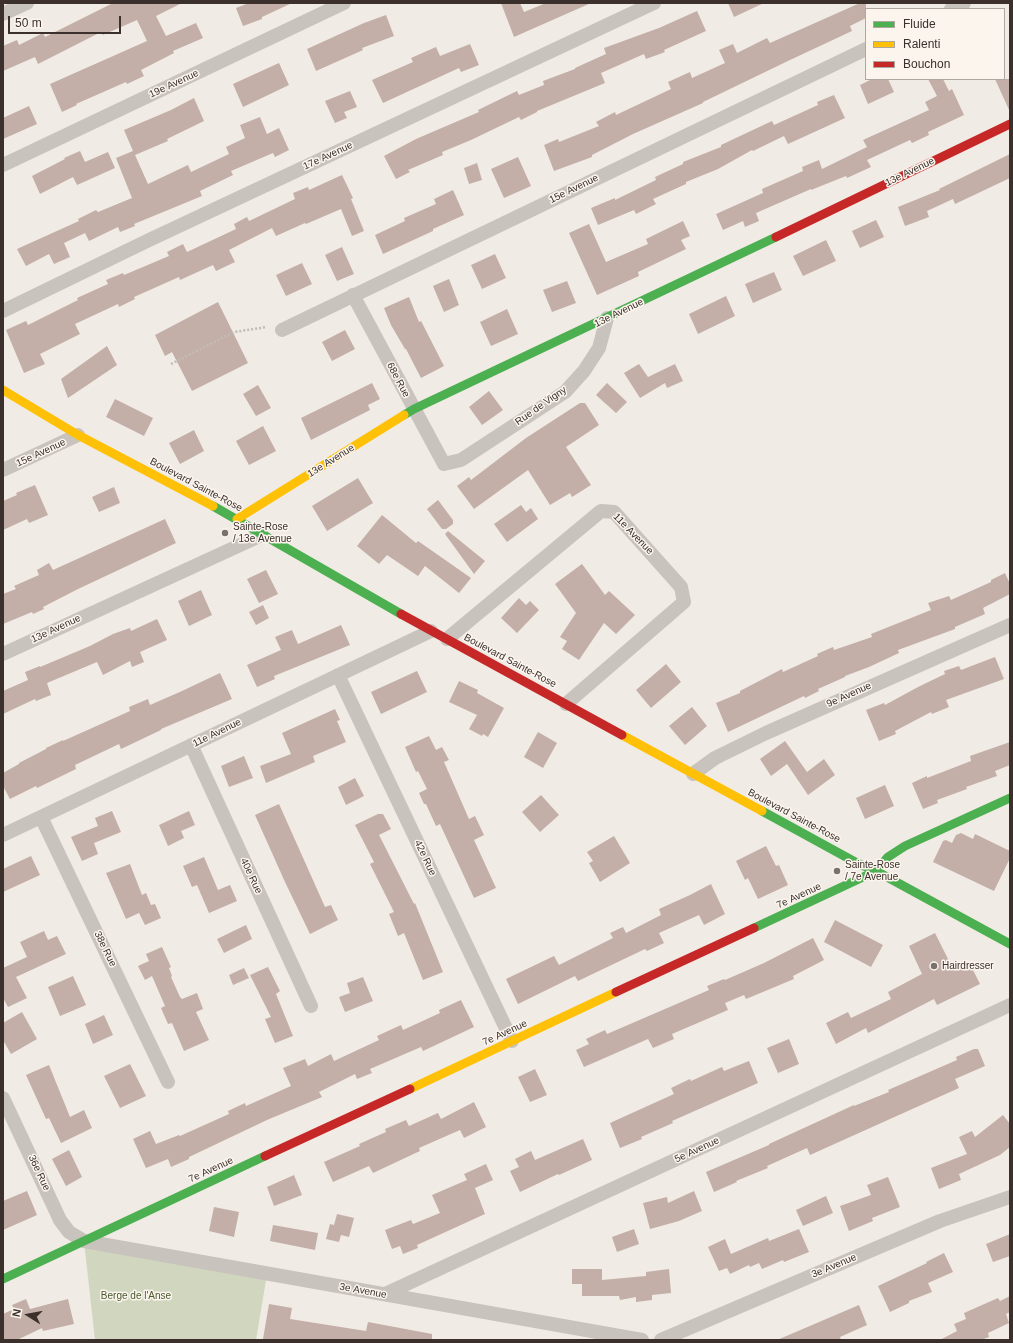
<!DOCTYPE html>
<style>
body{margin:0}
#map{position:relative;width:1013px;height:1343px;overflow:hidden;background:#f0ebe5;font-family:Helvetica,sans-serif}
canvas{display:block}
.frame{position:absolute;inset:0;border:4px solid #3b302b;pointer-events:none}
.legend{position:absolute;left:865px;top:8px;width:140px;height:72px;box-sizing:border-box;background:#fbf5ee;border:1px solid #aea6a0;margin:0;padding:5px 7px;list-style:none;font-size:12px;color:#3b302b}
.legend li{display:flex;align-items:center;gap:8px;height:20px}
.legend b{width:20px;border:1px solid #aea6a0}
.north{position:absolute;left:8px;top:1295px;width:40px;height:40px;-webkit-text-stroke:3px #fbf5ee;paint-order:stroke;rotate:281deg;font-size:11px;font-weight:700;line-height:16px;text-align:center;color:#3b302b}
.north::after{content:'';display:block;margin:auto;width:14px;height:18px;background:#3b302b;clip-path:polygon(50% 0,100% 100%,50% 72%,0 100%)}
.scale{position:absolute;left:8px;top:16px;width:113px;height:18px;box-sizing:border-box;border:2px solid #3b302b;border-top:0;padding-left:5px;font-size:12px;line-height:14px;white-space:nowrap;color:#3b302b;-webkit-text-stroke:3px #fbf5ee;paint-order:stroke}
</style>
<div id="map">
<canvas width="1013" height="1343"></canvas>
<div class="frame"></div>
<ul class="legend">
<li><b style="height:5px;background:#4caf50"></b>Fluide</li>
<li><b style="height:5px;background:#ffc107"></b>Ralenti</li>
<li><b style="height:5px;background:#c62828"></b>Bouchon</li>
</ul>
<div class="north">N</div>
<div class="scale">50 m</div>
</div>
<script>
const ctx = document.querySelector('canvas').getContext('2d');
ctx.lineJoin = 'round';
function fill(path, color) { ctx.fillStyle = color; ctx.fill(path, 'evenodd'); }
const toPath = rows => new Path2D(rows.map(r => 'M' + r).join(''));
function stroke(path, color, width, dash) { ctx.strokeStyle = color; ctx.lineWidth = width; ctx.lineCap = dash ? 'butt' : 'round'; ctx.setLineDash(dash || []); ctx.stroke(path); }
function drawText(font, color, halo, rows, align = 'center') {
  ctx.font = font + ' Helvetica,sans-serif'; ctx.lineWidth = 3; ctx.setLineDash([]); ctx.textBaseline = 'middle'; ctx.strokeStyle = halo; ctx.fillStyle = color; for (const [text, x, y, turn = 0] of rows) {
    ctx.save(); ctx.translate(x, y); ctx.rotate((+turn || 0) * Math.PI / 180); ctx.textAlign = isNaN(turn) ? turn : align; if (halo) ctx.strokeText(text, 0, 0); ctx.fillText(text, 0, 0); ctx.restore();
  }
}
const green = toPath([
 [84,1241,267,1274,256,1340,95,1340]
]);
const building = toPath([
 [113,3,182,3,156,16,166,36,196,23,203,38,173,51,174,53,141,70,144,76,127,84,126,82,76,104,77,105,62,112,50,84,147,41,137,20,105,34,103,35,101,32,38,64,35,57,3,71,3,46,17,40,19,45,43,33,45,37],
 [249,3,292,3,262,17,262,19,243,26,236,8],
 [501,3,520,3,524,12,546,3,591,3,514,37],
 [728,3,764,3,734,17],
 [860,3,866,3,866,18,850,26,852,31,790,60,703,102,703,103,633,134,592,155,592,157,554,171,544,145,558,139,559,142,599,126,596,122,615,112,616,115,671,89,668,82,690,72,692,78,725,63,719,50,733,44,737,53,767,38,770,43],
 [697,11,706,31,664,50,665,52,646,59,644,54,601,73,605,83,537,111,537,112,521,120,519,117,471,140,442,152,443,155,408,170,410,172,396,179,384,156,416,139,479,112,478,110,517,91,519,95,544,85,543,81,575,69,575,68,606,54,604,48,659,28],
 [386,15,394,36,362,48,363,50,316,71,307,49,364,23],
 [470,44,479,65,461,72,459,68,383,103,372,80,413,62,411,58,436,47,440,56],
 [279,63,289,85,243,107,233,84],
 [872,79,888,79,894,92,868,104,860,85],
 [928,79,943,79,949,91,952,89,964,115,928,132,929,135,912,143,910,140,867,160,871,167,847,178,846,176,811,190,811,189,756,213,759,221,745,227,743,221,723,230,716,214,763,193,762,189,803,171,802,167,819,160,822,169,867,147,863,140,929,110,925,102,937,96],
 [995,79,1010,79,1010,112],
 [350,91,357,107,344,112,347,118,335,123,325,101],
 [834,95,845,118,788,144,784,136,753,151,752,150,718,169,686,182,686,184,653,199,656,204,636,214,634,210,598,225,591,208,615,198,615,200,656,180,655,177,683,164,683,162,721,147,721,145,772,121,774,125,818,105,817,102],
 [194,98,204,121,167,139,168,141,135,155,148,184,188,165,191,172,229,154,226,147,245,138,240,125,260,117,267,134,279,128,289,150,275,157,273,153,231,171,233,175,200,191,202,196,134,224,135,226,120,232,118,227,89,241,85,233,64,243,70,257,54,264,49,254,26,266,17,249,79,221,78,219,96,210,98,212,132,198,116,158,133,151,124,130,171,110],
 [29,106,37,124,3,139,3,118],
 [80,151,85,162,108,152,115,168,77,185,73,177,40,194,32,176,65,159,64,158],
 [1010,154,1010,178,955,204,953,199,927,211,929,217,905,226,898,207,940,190,939,189],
 [518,157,531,186,504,198,491,169],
 [477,163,482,180,469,184,464,168],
 [342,175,353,198,351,199,364,231,352,236,341,209,306,224,305,223,276,236,272,228,229,250,235,262,216,271,213,265,180,280,179,277,134,297,135,299,119,307,118,304,75,324,80,334,40,354,45,364,24,373,6,330,26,321,28,325,78,300,77,298,108,284,106,280,123,273,124,275,169,256,167,252,183,244,187,252,236,229,234,224,247,217,249,221,295,199,293,193,308,187,309,190],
 [453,190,464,215,433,229,433,231,383,254,375,235,405,221,404,218,436,204,434,199],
 [876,220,884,237,860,248,852,231],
 [683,221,690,236,681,240,686,249,638,272,639,276,597,295,569,233,589,224,606,262,648,244,646,239],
 [826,240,836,261,803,276,793,256],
 [342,247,354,274,337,281,325,255],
 [495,254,506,278,482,289,471,265],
 [302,263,312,284,286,296,276,275],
 [774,272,782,290,753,303,745,284],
 [449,279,459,305,444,312,433,286],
 [567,281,576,303,552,312,543,290],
 [726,296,735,316,698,334,689,314],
 [409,297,419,322,421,321,444,366,421,378,406,349,405,349,391,325,384,308],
 [218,302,248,363,192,391,172,352,165,356,155,335],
 [507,309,518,334,491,346,480,322],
 [345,330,355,349,332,361,322,342],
 [107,346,117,365,68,398,61,379],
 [639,364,648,377,675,364,683,381,667,388,665,383,640,398,624,373],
 [372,383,380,399,368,405,370,410,311,440,301,418],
 [607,383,627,402,616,413,596,395],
 [258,385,271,408,256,416,243,394],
 [489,391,503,410,482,425,469,407],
 [115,399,153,418,144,436,106,417],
 [580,403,585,403,599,425,566,447,591,485,572,497,570,493,550,505,528,470,474,509,457,486,469,477,471,480,526,438],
 [263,426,276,451,249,465,236,441],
 [194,430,204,451,180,464,169,443],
 [358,478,373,503,327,531,312,506],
 [35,485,48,515,29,523,27,519,3,530,3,501,17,495,16,493],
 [114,487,120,503,99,512,92,497],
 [438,500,453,520,453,524,446,529,442,529,427,509],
 [521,505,526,512,531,508,538,519,507,542,494,524],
 [382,515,416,543,418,541,471,578,459,593,425,566,418,576,387,555,379,564,357,546],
 [165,519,176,543,78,589,43,607,44,609,33,614,32,612,3,624,3,594,16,589,14,586,39,575,37,570,49,563,53,570],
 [448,531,485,561,474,574,445,534],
 [582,564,605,595,609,591,635,615,616,634,604,623,579,660,562,649,567,641,560,637,576,613,555,584],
 [266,570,278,594,259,603,247,579],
 [1005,573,1010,584,1010,594,983,608,985,614,955,627,955,629,898,650,899,653,869,667,845,676,845,677,818,689,819,691,805,698,804,696,728,732,716,703,740,693,740,691,782,669,783,672,818,656,817,654,833,647,834,650,872,637,871,634,931,610,928,603,949,596,951,600,991,582,991,580],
 [201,590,212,615,189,626,178,601],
 [519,598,526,605,530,601,539,610,517,633,501,618],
 [263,605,269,618,256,625,249,612],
 [157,619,167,640,140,652,144,662,132,667,130,661,103,675,97,662,47,683,51,695,36,701,35,699,3,714,3,691,28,680,25,672,40,666,40,667,90,646,113,634,130,628,131,631],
 [341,625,350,645,274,676,275,679,257,687,247,665,281,650,275,637,292,630,298,644],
 [995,657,1004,679,946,700,949,707,932,714,931,712,895,731,896,734,879,741,866,710,884,703,885,705,918,687,945,674,944,671,959,666,961,670],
 [666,664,681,682,651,708,636,690],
 [417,671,427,692,381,714,371,692],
 [220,673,232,699,161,729,161,730,121,749,119,744,75,765,76,769,37,788,36,786,10,799,3,786,3,773,19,764,19,763,46,749,46,748,63,740,63,741,130,711,129,707,148,699,150,705,182,691],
 [459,681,478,690,477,693,504,708,488,737,483,734,482,736,469,729,477,715,449,702],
 [692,707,707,726,685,745,669,726],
 [335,709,340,720,337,721,346,742,313,756,315,762,266,783,260,766,291,754,282,733],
 [538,732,557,743,543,768,524,757],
 [429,736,436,750,442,747,449,760,444,762,469,819,475,816,484,835,474,840,496,888,474,898,440,824,436,826,426,804,424,804,419,793,427,789,418,771,416,772,405,747],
 [785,741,807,772,824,759,835,775,808,795,787,764,771,776,760,759],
 [1010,742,1010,765,995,771,997,776,966,787,967,789,937,800,938,803,923,809,912,783,927,776,927,778,971,761,970,756],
 [244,756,253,778,229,787,221,766],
 [355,778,364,796,346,805,338,787],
 [885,785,894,806,865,819,856,798],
 [541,795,559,815,540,832,522,812],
 [279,804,325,907,331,905,338,920,310,934,285,882,255,815],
 [112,811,121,832,94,843,98,854,82,861,71,837,98,826,95,818],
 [189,811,195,825,181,831,184,838,168,846,159,825],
 [378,814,383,814,391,829,379,835,414,904,415,903,443,972,423,980,404,933,398,936,389,914,394,912,370,864,374,862,355,825],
 [961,833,973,839,975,834,1010,851,1010,858,994,891,933,862,943,841,946,840,952,843,956,835],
 [614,836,630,863,600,882,589,863,593,861,587,852],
 [766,846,776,866,779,865,788,885,758,899,748,878,745,880,736,861],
 [31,856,40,875,3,892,3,869],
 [204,857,218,890,230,885,237,901,209,913,197,885,192,887,183,866],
 [130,864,142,895,146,893,151,905,155,904,161,918,145,925,139,913,126,919,106,873],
 [711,884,725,914,704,925,699,915,659,933,664,943,647,951,645,949,578,981,575,976,518,1004,506,979,554,956,559,965,613,938,610,933,623,927,626,933,661,915,659,909,690,895],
 [835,920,883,945,871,967,824,942],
 [246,925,252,939,224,953,217,939],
 [44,931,48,940,57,936,66,954,16,977,27,998,8,1007,3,998,3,968,27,957,20,942],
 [935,933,953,969,969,962,980,984,937,1005,934,999,868,1033,866,1028,836,1044,826,1023,848,1012,851,1018,891,999,888,992,922,974,909,946],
 [813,938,824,960,793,976,794,979,746,999,744,995,725,1003,728,1010,672,1034,674,1039,653,1048,648,1039,584,1067,576,1050,589,1044,586,1039,605,1030,607,1034,709,990,707,986,724,979,725,980,764,963],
 [162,947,171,967,169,968,172,976,171,977,180,997,182,999,197,993,203,1009,196,1012,209,1040,184,1051,172,1023,168,1024,161,1008,165,1006,152,976,145,980,138,966,149,961,146,954],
 [268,967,280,991,276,994,293,1036,275,1043,265,1019,271,1017,250,975],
 [244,968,249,978,233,985,229,975],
 [73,976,86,1005,60,1016,48,987],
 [363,977,373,1001,345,1012,339,997,350,993,347,983],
 [461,1000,474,1027,423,1051,421,1047,370,1069,372,1073,357,1079,355,1074,319,1092,322,1097,267,1120,189,1157,189,1159,171,1167,168,1159,146,1168,133,1139,150,1131,156,1144,179,1135,180,1136,229,1114,228,1111,245,1103,246,1106,291,1086,283,1068,305,1059,308,1066,331,1054,334,1061,379,1040,377,1036,401,1025,403,1030,440,1013,439,1010],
 [22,1012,37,1039,11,1054,3,1040,3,1023],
 [104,1015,113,1035,93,1044,85,1024],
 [789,1039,799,1064,778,1073,767,1048],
 [974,1049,978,1049,985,1066,955,1079,959,1088,810,1155,807,1148,767,1166,768,1168,736,1181,737,1182,714,1192,706,1172,769,1145,769,1144,854,1105,854,1106,889,1092,888,1090,957,1060,956,1057],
 [749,1061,758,1083,672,1121,673,1123,641,1137,642,1139,620,1148,610,1123,674,1094,671,1088,690,1079,691,1081,722,1067,724,1071],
 [130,1064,146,1096,120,1108,104,1076],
 [49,1065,70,1117,84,1110,92,1128,61,1143,49,1118,46,1119,26,1075],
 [535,1069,547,1095,530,1102,518,1077],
 [474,1102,486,1127,464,1138,460,1130,419,1148,420,1151,373,1173,369,1166,333,1182,324,1162,360,1146,359,1144,386,1132,385,1129,406,1120,409,1126,438,1113,441,1119],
 [1003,1115,1010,1124,1010,1147,1000,1155,959,1174,961,1180,939,1189,931,1168,967,1154,959,1137,972,1131,975,1137],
 [583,1139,592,1160,559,1175,558,1174,520,1192,510,1171,519,1167,515,1159,531,1151,535,1160],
 [69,1150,82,1177,66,1186,52,1159],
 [486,1164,493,1180,475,1188,485,1214,417,1245,418,1248,403,1254,400,1246,392,1249,385,1230,411,1220,413,1224,440,1213,432,1195,467,1180,464,1174],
 [294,1175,302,1195,274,1206,267,1187],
 [888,1177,900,1207,872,1218,873,1221,849,1231,840,1206,871,1195,867,1185],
 [27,1191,37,1215,3,1230,3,1201],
 [694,1191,702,1211,679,1221,650,1229,643,1203,667,1197,668,1203],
 [826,1196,833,1213,803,1226,796,1210],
 [214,1207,239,1212,234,1237,209,1231],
 [337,1214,354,1218,349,1237,341,1235,339,1242,326,1239,330,1224,334,1225],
 [273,1225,318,1233,315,1250,270,1241],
 [634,1229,639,1244,617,1252,612,1237],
 [799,1229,809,1252,784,1262,783,1260,762,1269,759,1263,750,1267,749,1265,730,1274,727,1268,719,1271,708,1247,725,1239,731,1254,768,1238,769,1241],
 [1010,1234,1010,1256,993,1262,986,1244],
 [944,1253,953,1272,928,1283,932,1292,909,1301,909,1303,890,1312,878,1286,927,1263,926,1262],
 [572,1269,602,1269,602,1280,646,1276,646,1272,669,1269,671,1293,652,1295,652,1300,636,1302,636,1297,620,1300,619,1296,582,1296,582,1284,572,1284],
 [1010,1296,1010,1312,1006,1314,1009,1323,988,1333,989,1337,981,1340,940,1340,957,1331,954,1324,966,1319,964,1313,998,1298,1000,1301],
 [26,1299,30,1309,68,1299,74,1324,43,1331,42,1328,17,1340,3,1340,3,1314,14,1309,12,1305],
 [269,1304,292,1308,290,1319,366,1331,368,1322,432,1334,432,1340,270,1340,263,1339],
 [859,1305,867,1325,840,1337,841,1340,777,1340]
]);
const path = toPath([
 [171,364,234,332,267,327]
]);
const street = toPath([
 [951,9,964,3],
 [3,14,27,3],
 [3,165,344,3],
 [353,295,444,464,461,460,565,392,584,371,599,348,607,318],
 [3,311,147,241,654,3],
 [282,330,866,49],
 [3,470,78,435],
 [447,639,601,511,614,512,681,587,684,602,566,704],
 [3,654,262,535],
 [338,675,512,1041],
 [191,745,311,1006],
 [693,774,715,758,766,733,1010,625],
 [41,817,168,1082],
 [3,835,431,631],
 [3,1098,60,1220,69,1232,84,1241,642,1340],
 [385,1294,1010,1005],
 [661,1340,940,1221,1010,1197]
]);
const fast = toPath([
 [404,415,414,409,776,237],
 [213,506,401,614],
 [762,811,857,863,876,871,1010,944],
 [754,928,876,871,888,857,905,846,1010,798],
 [3,1279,265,1156]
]);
const slow = toPath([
 [3,390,78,435,213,506],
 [237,519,404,415],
 [622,735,762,811],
 [410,1089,616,992]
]);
const jam = toPath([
 [776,237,1010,124],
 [401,614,622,735],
 [616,992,754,928],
 [265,1156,410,1089]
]);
const markers = [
 [225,533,4,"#7a716c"],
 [837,871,4,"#7a716c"],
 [934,966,4,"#7a716c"]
];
const streetNames = [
 ["19e Avenue",174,84,-25],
 ["17e Avenue",328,156,-25],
 ["13e Avenue",910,172,-26],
 ["15e Avenue",574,189,-26],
 ["13e Avenue",619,313,-26],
 ["68e Rue",398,380,62],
 ["Rue de Vigny",541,406,-35],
 ["15e Avenue",41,453,-25],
 ["13e Avenue",331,461,-32],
 ["Boulevard Sainte-Rose",196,485,28],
 ["11e Avenue",633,534,46],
 ["13e Avenue",56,629,-25],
 ["Boulevard Sainte-Rose",510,661,28],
 ["9e Avenue",849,695,-24],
 ["11e Avenue",217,733,-26],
 ["Boulevard Sainte-Rose",794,816,28],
 ["42e Rue",425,858,65],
 ["40e Rue",251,876,65],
 ["7e Avenue",799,896,-25],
 ["38e Rue",105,949,64],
 ["7e Avenue",505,1033,-25],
 ["5e Avenue",697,1150,-25],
 ["7e Avenue",211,1170,-25],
 ["36e Rue",39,1173,65],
 ["3e Avenue",834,1266,-23],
 ["3e Avenue",363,1291,10]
];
const poiNames = [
 ["Sainte-Rose",233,527],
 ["/ 13e Avenue",233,539],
 ["Sainte-Rose",845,865],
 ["/ 7e Avenue",845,877],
 ["Hairdresser",942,966]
];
const parkNames = [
 ["Berge de l'Anse",136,1296]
];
fill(green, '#d1d6bf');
fill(building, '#c3afa7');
stroke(path, '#c2bbb6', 2.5, [2, 2]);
stroke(street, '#c9c3be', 14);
stroke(fast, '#4caf50', 9);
stroke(slow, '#ffc107', 9);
stroke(jam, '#c62828', 9);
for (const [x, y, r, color] of markers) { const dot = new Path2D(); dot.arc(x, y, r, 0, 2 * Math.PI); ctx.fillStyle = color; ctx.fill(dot); stroke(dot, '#fbf5ee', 1.5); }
drawText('10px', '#3b302b', '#fbf5ee', streetNames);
drawText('10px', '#3b302b', '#fbf5ee', poiNames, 'left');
drawText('10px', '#4a5a2e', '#fbf5ee', parkNames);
</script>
